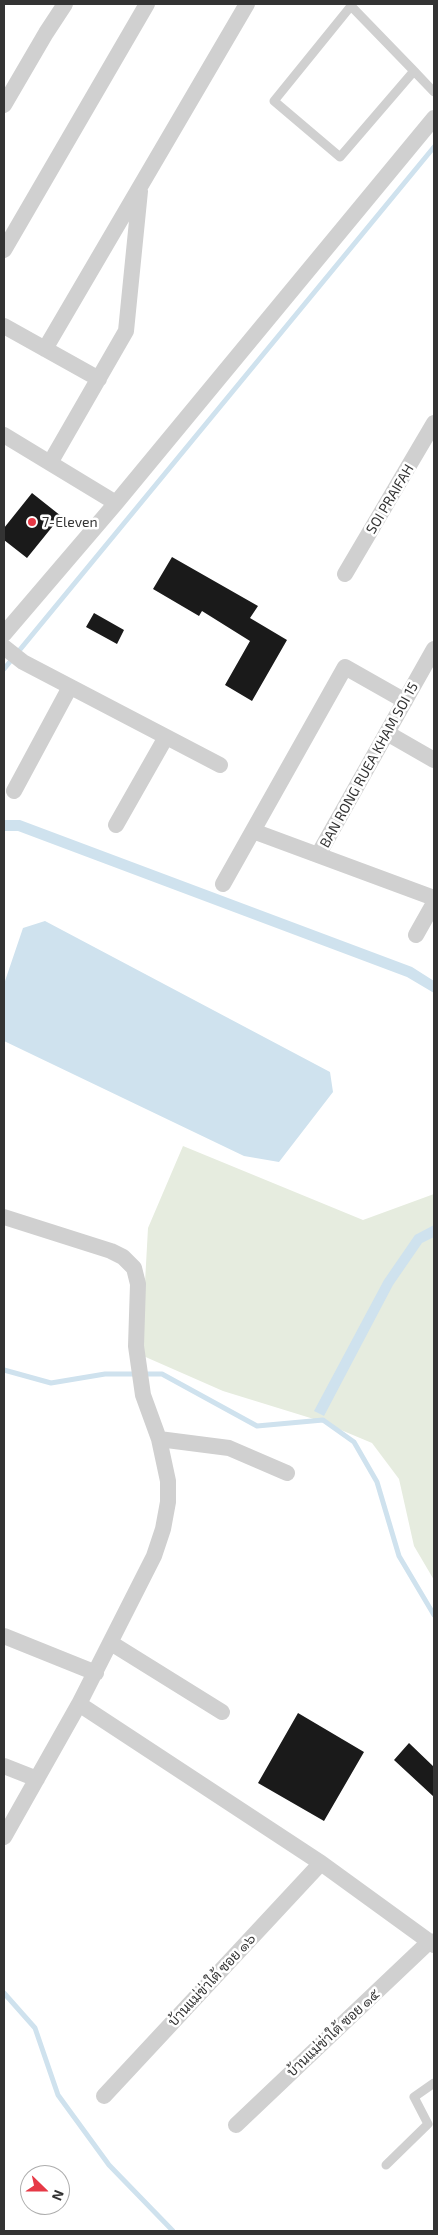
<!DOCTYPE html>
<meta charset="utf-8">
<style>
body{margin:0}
#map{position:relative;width:438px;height:2235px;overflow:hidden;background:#fff;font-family:"Exo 2",sans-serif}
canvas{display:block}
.frame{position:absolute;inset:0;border:5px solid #333;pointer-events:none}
.north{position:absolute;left:20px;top:2165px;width:50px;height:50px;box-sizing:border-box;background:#fff;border:1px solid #adadad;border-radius:50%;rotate:112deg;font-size:14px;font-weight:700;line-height:20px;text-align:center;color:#333}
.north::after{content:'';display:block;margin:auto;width:18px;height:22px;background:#e63946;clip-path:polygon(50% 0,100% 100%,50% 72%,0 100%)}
</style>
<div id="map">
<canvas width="438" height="2235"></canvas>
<div class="frame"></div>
<div class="north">N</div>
</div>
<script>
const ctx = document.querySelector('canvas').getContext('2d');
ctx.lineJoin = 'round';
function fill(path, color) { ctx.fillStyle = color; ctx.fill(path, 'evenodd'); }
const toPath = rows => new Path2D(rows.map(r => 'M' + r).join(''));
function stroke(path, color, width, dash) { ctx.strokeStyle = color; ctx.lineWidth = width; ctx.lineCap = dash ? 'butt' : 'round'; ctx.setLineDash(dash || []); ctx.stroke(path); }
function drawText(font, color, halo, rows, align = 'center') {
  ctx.font = font + ' "Exo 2",Sarabun,sans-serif'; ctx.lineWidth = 5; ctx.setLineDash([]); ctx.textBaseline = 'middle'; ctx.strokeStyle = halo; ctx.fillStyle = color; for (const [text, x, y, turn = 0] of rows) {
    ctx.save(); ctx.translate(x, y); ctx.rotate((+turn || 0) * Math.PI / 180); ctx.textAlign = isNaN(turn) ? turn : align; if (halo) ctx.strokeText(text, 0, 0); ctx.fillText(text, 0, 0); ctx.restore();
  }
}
const green = toPath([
 [183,1146,363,1220,434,1194,434,1580,414,1546,399,1479,372,1443,317,1420,223,1391,141,1355,148,1228]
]);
const water = toPath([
 [4,820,20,820,412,967,434,981,434,993,407,977,18,831,4,831],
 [45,921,330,1072,333,1092,279,1162,244,1156,4,1041,4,984,23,928],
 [434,1225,434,1237,422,1243,393,1285,324,1416,314,1411,384,1280,415,1235]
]);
const stream = toPath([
 [4,669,434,147],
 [4,1370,51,1383,105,1374,162,1374,257,1426,323,1420,354,1442,377,1482,399,1556,434,1615],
 [4,1993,35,2028,58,2095,109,2165,173,2231]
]);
const building = toPath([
 [32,493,61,516,27,558,4,540,4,528],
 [172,557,258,606,250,618,287,640,252,701,225,685,250,641,202,611,199,616,153,589],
 [94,613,124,630,117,644,86,627],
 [298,1713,364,1752,324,1821,258,1783],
 [409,1743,434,1767,434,1797,394,1760]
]);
const lane = toPath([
 [414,71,340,157,274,101,351,6,414,71,434,92],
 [386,2165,428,2124,414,2097,434,2083]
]);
const street = toPath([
 [4,105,46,33,65,4],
 [4,250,147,4],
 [4,326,99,379],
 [45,349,247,4],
 [4,435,116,503],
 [50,463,126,331,140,191],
 [345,574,434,423],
 [4,634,116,503,434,118],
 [4,647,23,662,220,765],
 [387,733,434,760],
 [14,791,70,687],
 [116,825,166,737],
 [253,831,434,898],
 [318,855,434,649],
 [223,884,345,667,405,701],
 [416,935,434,903],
 [4,1217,111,1251,123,1257,134,1268,138,1284,136,1346,143,1395,159,1439,168,1481,168,1502,163,1529,154,1556,79,1704,4,1837],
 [159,1439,229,1448,287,1473],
 [4,1636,96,1673],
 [111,1643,222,1712],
 [79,1704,321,1863,434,1945],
 [4,1766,37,1779],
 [104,2096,321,1863],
 [236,2125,430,1941]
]);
const markers = [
 [32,522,5,"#e63946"]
];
const streetNames = [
 ["SOI PRAIFAH",390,499,-59],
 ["BAN RONG RUEA KHAM SOI 15",369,765,-61],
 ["บ้านแม่ข่าใต้ ซอย ๑๖",212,1980,-47],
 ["บ้านแม่ข่าใต้ ซอย ๑๕",333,2033,-43]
];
const poiNames = [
 ["7-Eleven",42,522]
];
fill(green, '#e6ecdf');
fill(water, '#cfe2ee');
stroke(stream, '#cfe2ee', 5);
fill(building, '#1a1a1a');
stroke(lane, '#d0d0d0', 9);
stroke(street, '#d0d0d0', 16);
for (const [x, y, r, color] of markers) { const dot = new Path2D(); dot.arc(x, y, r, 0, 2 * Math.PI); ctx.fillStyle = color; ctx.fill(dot); stroke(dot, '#fff', 2); }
drawText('14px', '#333', '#fff', streetNames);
drawText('14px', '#333', '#fff', poiNames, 'left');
</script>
